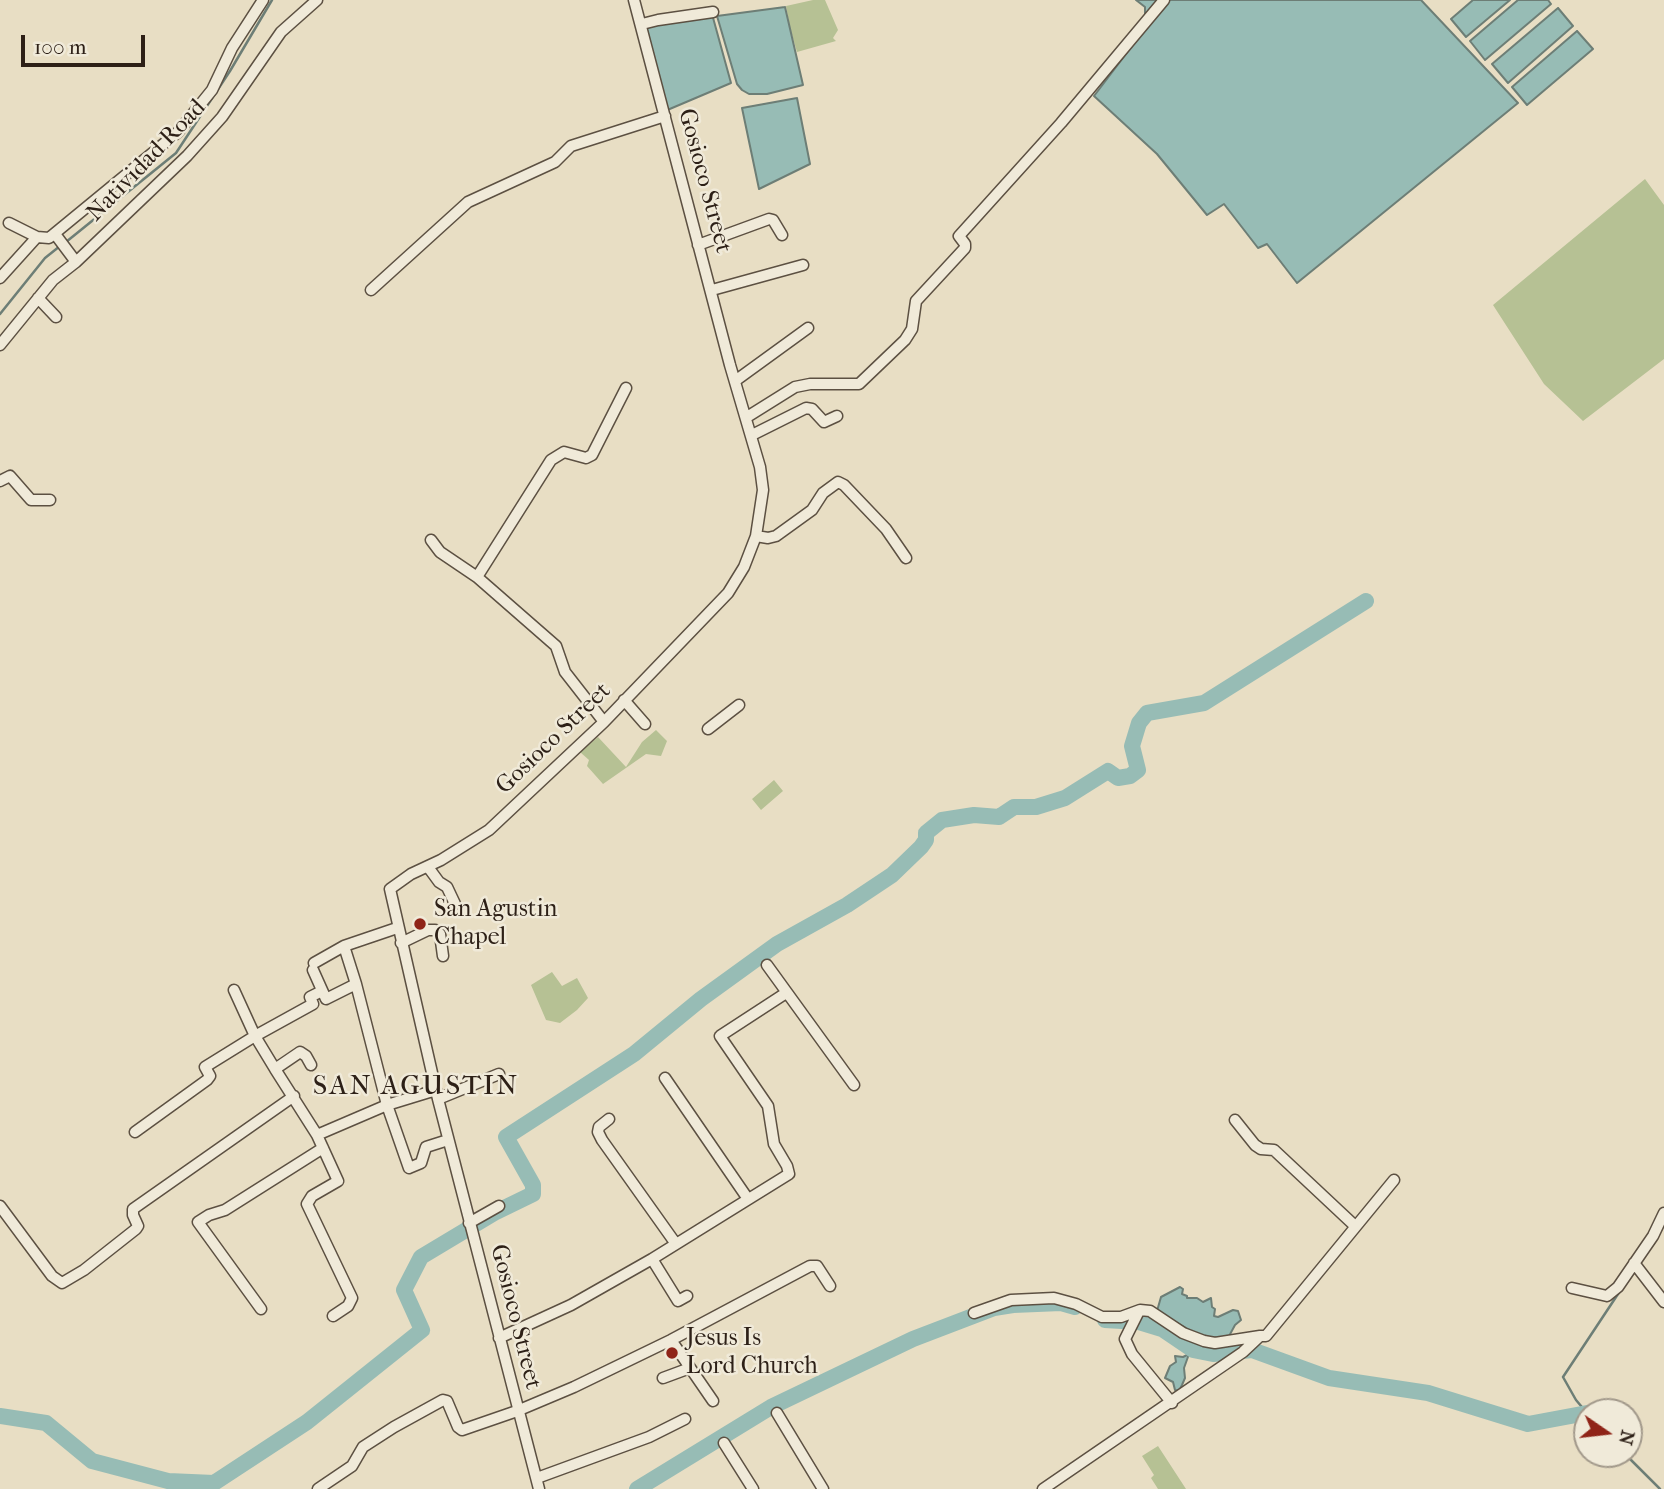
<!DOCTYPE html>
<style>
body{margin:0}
#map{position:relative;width:1664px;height:1489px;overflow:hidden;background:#e8dec4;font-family:"IM FELL French Canon",serif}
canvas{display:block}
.north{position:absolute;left:1573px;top:1398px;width:70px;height:70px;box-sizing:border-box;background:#f0ead9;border:2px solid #a2998b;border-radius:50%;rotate:104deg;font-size:19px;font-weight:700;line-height:28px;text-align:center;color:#2d2017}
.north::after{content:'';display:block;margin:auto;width:24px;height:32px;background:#8f2418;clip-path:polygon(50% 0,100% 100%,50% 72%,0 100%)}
.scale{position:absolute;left:21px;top:35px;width:124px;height:32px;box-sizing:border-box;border:4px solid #2d2017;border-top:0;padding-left:9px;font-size:21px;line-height:24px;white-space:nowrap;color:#2d2017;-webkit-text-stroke:5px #f0ead9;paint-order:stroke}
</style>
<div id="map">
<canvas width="1664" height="1489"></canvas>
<div class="north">N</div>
<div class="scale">100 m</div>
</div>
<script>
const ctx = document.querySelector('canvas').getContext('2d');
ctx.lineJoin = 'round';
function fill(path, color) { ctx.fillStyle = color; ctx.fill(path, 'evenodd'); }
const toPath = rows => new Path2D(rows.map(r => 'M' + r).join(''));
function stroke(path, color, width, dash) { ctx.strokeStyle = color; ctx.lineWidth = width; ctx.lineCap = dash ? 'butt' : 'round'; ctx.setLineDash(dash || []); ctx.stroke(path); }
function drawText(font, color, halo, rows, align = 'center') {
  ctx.font = font + ' "IM FELL French Canon",serif'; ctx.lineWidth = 5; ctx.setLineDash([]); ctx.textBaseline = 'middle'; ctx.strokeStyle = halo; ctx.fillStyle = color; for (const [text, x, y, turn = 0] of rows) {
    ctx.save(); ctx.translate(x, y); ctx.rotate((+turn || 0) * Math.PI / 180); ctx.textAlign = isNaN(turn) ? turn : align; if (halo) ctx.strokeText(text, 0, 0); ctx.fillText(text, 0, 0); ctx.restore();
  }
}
const green = toPath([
 [813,0,825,0,838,30,833,38,836,41,797,52,790,28,786,6],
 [1645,179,1664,205,1664,359,1583,421,1544,384,1493,305],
 [656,730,667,741,661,756,646,754,603,784,587,766,589,760,580,752,598,737,626,767,642,742],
 [774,780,783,791,761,810,752,799],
 [552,972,562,986,577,978,588,998,577,1010,560,1023,546,1020,531,985],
 [1158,1446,1186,1489,1158,1489,1151,1478,1154,1475,1142,1456]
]);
const water = toPath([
 [1136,0,1421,0,1518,103,1297,283,1267,244,1258,248,1224,204,1207,215,1157,154,1094,96,1145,29,1145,7,1136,0],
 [1473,0,1510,0,1466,37,1451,19,1473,0],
 [1518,0,1548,0,1551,4,1485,60,1470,41,1518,0],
 [785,7,803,85,767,94,749,94,742,90,737,84,717,16,785,7],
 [1558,8,1573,26,1508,83,1492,64,1558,8],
 [712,14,731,83,665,111,646,25,712,14],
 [1577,31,1593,49,1527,105,1512,87,1577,31],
 [797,98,810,164,759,189,742,108,797,98],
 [1180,1287,1183,1289,1182,1294,1187,1296,1187,1298,1197,1298,1203,1302,1211,1298,1212,1307,1215,1309,1214,1316,1218,1317,1233,1310,1238,1311,1241,1320,1235,1325,1228,1338,1215,1339,1198,1335,1157,1311,1161,1297,1180,1287],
 [1189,1354,1184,1368,1185,1378,1182,1385,1179,1391,1175,1390,1173,1382,1165,1378,1170,1366,1176,1362,1175,1356,1183,1357,1189,1354]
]);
const stream = toPath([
 [66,242,176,153,230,71,272,0],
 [0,314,45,258,60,246],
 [1587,1413,1576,1400,1563,1377,1620,1291],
 [1625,1454,1660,1489]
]);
const river = toPath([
 [1105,1320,1139,1322,1162,1329,1193,1350,1213,1354,1252,1350,1329,1378,1428,1393,1528,1424,1587,1413],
 [0,1416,46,1423,92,1461,168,1481,214,1483,307,1422,422,1330,404,1290,421,1257,496,1212,533,1194,533,1185,506,1137,634,1054,701,999,777,944,847,905,892,875,921,847,926,840,926,833,942,820,974,815,999,817,1014,807,1036,807,1065,798,1108,771,1118,778,1130,776,1138,770,1132,746,1139,723,1147,713,1204,703,1366,601],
 [637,1489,771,1407,913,1339,994,1308,1013,1305,1061,1303,1075,1307]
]);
const minor = toPath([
 [642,24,658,20,713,12],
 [9,223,37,237,49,238,178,132,212,90,232,48,263,0],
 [55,234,76,262],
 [698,245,769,219,773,220,782,235],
 [0,278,37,237],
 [371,290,468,202,555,162,571,146,665,116],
 [712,290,803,265],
 [38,298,56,317],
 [0,345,53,280,76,262,187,156,222,117,281,32,317,0],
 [735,381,808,328],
 [747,417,795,387,810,384,859,384,905,340,912,329,916,301,965,248,965,244,959,236,1061,123,1164,0],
 [752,435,806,408,812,409,824,422,837,416],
 [0,481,10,476,31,500,50,500],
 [756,536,768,538,776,536,812,510,823,493,838,482,844,485,886,529,906,558],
 [431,540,440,552,477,577,551,460,564,452,586,458,592,455,626,388],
 [477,577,556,646,565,672,604,722],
 [624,700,645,724],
 [708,729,739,705],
 [428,867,439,882,447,887,455,904],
 [397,928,344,946,356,984,387,1105,409,1168,421,1163,426,1147,448,1140],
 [401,943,428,930,435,930,440,934,443,956],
 [314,963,344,946],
 [767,965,854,1085],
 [313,970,326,999,356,984],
 [234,990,255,1036,313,1004,310,997,322,991],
 [275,1069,317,1135,338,1181,312,1196,307,1204,352,1298,348,1306,333,1316],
 [665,1078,748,1199],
 [438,1099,499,1074],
 [609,1119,599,1127,598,1132,602,1140,676,1244],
 [1235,1120,1255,1145,1261,1149,1274,1150,1354,1225],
 [135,1132,207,1080,210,1076,205,1067,255,1036,275,1069,300,1052,306,1056,311,1065],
 [317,1135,387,1105,436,1090],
 [0,1206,52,1276,62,1283,84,1270,136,1229,138,1226,133,1215,133,1209,294,1096],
 [469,1223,499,1206],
 [652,1259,678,1301,687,1296],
 [1634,1263,1664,1302],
 [1572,1288,1607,1296,1618,1287,1653,1236,1664,1213],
 [261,1309,198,1222,209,1215,225,1210,323,1148],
 [1139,1311,1125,1339,1132,1354,1172,1403],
 [974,1313,1011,1300,1054,1298,1076,1304,1102,1317,1121,1317,1140,1310,1150,1311,1183,1333,1204,1341,1215,1343,1260,1336],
 [499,1338,571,1305,652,1259,789,1174,787,1166,774,1144,768,1106,720,1036,786,993],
 [671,1340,713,1401],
 [663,1378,690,1368],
 [777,1413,823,1489],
 [724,1443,753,1489],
 [537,1478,649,1437,685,1419],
 [318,1489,352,1466,363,1447,394,1427,443,1400,447,1401,458,1427,462,1430,517,1411,574,1387,671,1340,810,1266,817,1266,830,1286],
 [539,1489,438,1099,390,889,411,874,441,860,489,830,604,722,728,593,744,567,756,536,763,490,760,467,730,365,634,0],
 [1043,1489,1243,1352,1260,1336,1266,1336,1394,1180]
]);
const markers = [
 [420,924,7,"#8f2418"],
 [672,1353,7,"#8f2418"]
];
const streetNames = [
 ["Natividad Road",147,161,-46],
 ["Gosioco Street",704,181,75],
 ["Gosioco Street",554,739,-44],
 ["Gosioco Street",515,1317,76]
];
const poiNames = [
 ["San Agustin",434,910],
 ["Chapel",434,938],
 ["Jesus Is",686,1339],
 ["Lord Church",686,1367]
];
const quarterNames = [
 ["SAN AGUSTIN",416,1087]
];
fill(green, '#b6c194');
fill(water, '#97bcb5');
stroke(water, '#6d7e76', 2);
stroke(stream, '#6d7e76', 2.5);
stroke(river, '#97bcb5', 16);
stroke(minor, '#5c5042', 13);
stroke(minor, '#f0ead9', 10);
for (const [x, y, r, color] of markers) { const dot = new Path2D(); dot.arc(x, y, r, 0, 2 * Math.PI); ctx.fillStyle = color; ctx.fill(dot); stroke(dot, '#f0ead9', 2.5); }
drawText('24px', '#2d2017', '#f0ead9', streetNames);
drawText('24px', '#2d2017', '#f0ead9', poiNames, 'left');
ctx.letterSpacing = '2px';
drawText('28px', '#2d2017', '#f0ead9', quarterNames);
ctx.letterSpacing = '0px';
</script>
